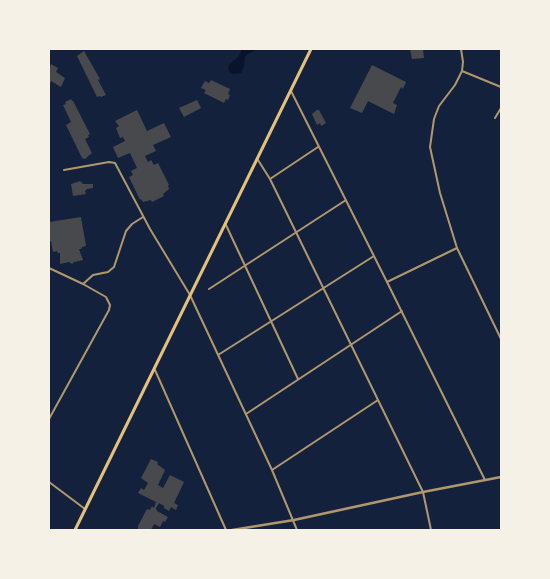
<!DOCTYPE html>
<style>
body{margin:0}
#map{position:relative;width:550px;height:579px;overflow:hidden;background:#14213d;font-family:"Sofia Sans Condensed",sans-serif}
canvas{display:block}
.frame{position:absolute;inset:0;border:50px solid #f6f1e7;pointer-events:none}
</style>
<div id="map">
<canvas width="550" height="579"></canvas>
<div class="frame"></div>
</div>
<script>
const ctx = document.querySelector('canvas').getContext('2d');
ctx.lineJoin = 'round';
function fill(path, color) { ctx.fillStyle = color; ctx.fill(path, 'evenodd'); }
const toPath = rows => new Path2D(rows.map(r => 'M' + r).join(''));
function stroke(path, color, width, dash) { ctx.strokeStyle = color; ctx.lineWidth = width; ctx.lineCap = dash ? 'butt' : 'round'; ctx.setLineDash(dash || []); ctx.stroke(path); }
const water = toPath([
 [242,49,257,49,245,56,244,66,241,73,233,74,229,71,228,66,239,56]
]);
const building = toPath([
 [410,49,423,49,424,58,412,59],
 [84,51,100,79,98,80,106,95,101,97,100,96,97,97,77,56],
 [51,64,58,68,56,72,65,78,61,87,51,81,49,86,49,69],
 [372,65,406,82,403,89,401,87,393,103,397,105,394,114,368,101,362,113,350,108],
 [211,80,230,89,228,94,230,95,228,100,226,99,224,103,204,93,206,90,201,88,205,81,209,83],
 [71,99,72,101,73,101,90,134,88,135,89,137,85,139,92,153,85,159,82,158,66,125,71,122,63,105,66,104,65,102],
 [197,100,201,108,184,117,179,108],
 [137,110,147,131,164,123,171,137,153,145,156,151,145,156,148,162,151,160,154,165,158,163,169,185,168,186,169,189,163,194,164,196,152,202,151,200,143,202,141,199,140,200,129,177,133,175,131,171,137,168,130,153,118,158,113,147,125,141,123,137,120,138,116,128,119,126,115,121],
 [317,110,319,110,326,123,321,126,320,123,317,125,312,114],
 [80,181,83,184,93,184,93,188,87,189,85,191,86,194,73,196,71,184],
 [81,217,86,246,82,247,81,249,79,249,83,260,74,262,72,264,69,262,60,264,60,253,58,253,57,251,53,252,51,241,49,242,49,222],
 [151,459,158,462,157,464,165,470,158,485,163,488,170,475,184,482,174,503,178,505,176,510,171,507,169,511,164,508,164,506,159,503,156,508,157,511,168,517,165,522,163,521,160,527,154,524,151,530,141,530,138,529,138,526,147,509,150,510,152,506,154,508,156,502,138,493,141,488,144,490,148,483,141,478]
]);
const minor = toPath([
 [461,49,463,62,462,71,455,85,439,106,434,119,430,147,440,193,457,248,501,339],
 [462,71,501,87],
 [291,91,387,282,485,480],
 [495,118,501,108],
 [258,160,270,179,423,492,431,530],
 [64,170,109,162,115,163,150,229,190,295,272,470,297,530],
 [270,179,318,147],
 [226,225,298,379],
 [49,268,83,284,106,297,110,305,109,310,49,419],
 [387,282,457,248],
 [83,284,93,275,108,272,114,267,126,231,132,224,143,217],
 [209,289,346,200],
 [218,355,374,256],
 [155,370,226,530],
 [246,414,402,311],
 [272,470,378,400],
 [49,482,85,509]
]);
const tertiary = toPath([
 [232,530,294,520,423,492,501,477]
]);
const primary = toPath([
 [75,530,311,49]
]);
fill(water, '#0b132b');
fill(building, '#48494c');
stroke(minor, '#b1986c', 2);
stroke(tertiary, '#b1986c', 2.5);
stroke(primary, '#e5c07b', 3);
</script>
